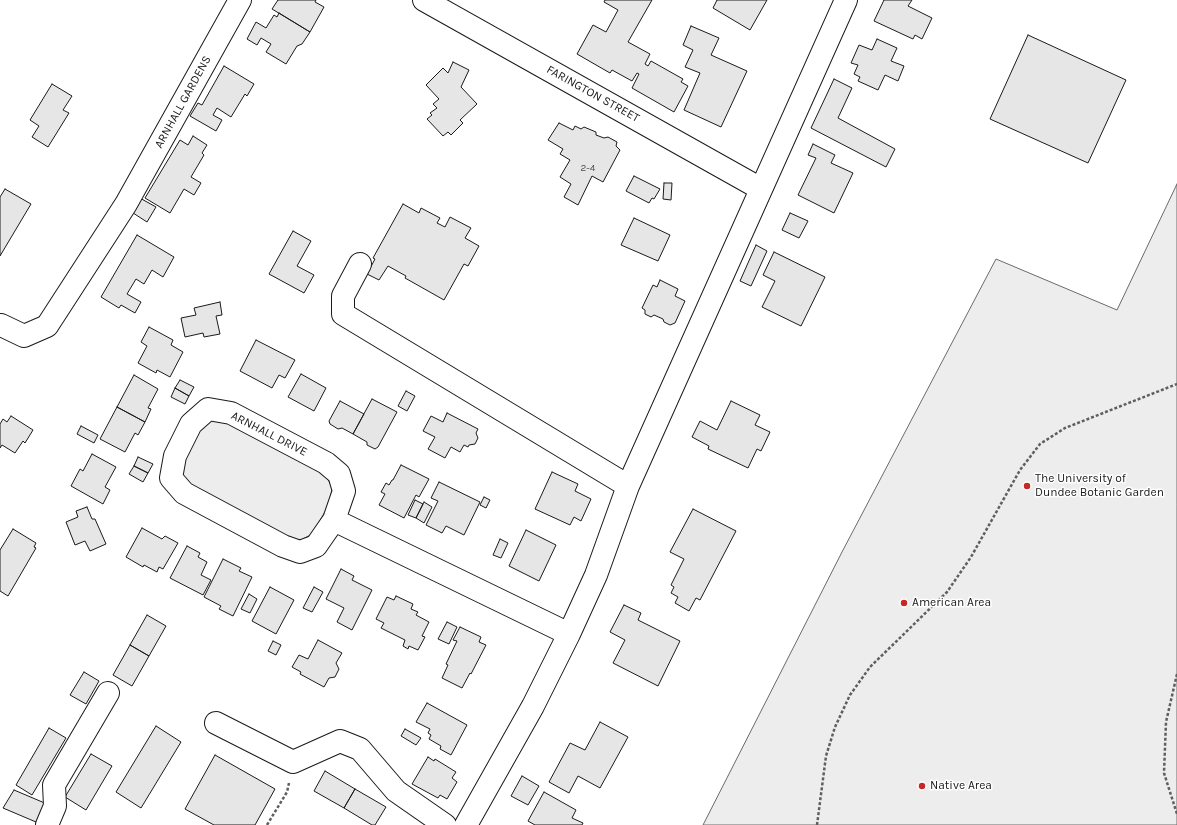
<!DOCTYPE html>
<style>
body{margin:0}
canvas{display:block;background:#fff}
</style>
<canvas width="1177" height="825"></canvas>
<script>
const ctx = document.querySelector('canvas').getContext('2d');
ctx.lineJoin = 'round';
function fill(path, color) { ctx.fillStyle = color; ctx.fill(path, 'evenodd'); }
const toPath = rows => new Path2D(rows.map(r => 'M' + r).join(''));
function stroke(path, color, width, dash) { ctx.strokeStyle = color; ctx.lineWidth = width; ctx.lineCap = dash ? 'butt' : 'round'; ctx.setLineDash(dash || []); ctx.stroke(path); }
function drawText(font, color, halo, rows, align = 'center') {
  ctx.font = font + ' Karla,sans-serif'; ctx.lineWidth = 3; ctx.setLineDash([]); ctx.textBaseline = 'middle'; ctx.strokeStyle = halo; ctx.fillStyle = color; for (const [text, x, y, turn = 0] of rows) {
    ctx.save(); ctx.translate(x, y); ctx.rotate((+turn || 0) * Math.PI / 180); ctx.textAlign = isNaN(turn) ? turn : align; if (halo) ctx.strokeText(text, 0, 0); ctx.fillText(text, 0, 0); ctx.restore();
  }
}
const built = toPath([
 [1177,184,1177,825,703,825,842,552,996,259,1117,310,1177,184],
 [227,420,325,474,332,487,330,503,312,534,301,540,287,539,189,487,182,475,183,461,198,429,210,421,227,420]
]);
const building = toPath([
 [278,0,316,0,315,2,324,7,310,32,272,9,278,0],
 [605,0,652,0,628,42,650,54,645,64,648,66,651,61,683,79,681,82,688,86,674,112,632,88,639,74,637,73,632,81,612,70,610,73,577,54,593,25,606,32,618,10,604,2,605,0],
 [717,0,767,0,750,30,713,8,717,0],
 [884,0,912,0,908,6,932,18,922,39,915,35,913,39,874,21,884,0],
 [279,13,310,32,302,44,297,46,286,64,266,52,271,44,261,38,257,45,247,39,256,22,266,28,274,15,277,17,279,13],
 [691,26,719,38,711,55,747,71,721,127,684,110,700,73,685,67,693,50,683,45,691,26],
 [1028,35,1126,80,1088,163,990,119,1028,35],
 [877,39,897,48,891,61,904,66,898,81,885,75,878,90,858,81,860,77,854,74,858,65,851,63,859,45,872,50,877,39],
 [453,62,469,70,461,87,477,104,460,120,463,123,451,135,448,132,443,136,427,119,432,115,430,113,437,108,433,104,439,99,426,85,443,68,448,73,453,62],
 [224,66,254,84,247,96,245,94,231,117,217,108,213,115,222,120,216,131,190,116,198,103,202,105,224,66],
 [834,79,852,88,838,118,895,149,886,167,811,128,834,79],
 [52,84,72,96,63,110,69,113,48,147,32,137,39,126,30,120,52,84],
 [559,123,573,130,575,126,581,129,584,127,596,132,596,135,604,138,608,137,617,142,616,146,620,150,603,182,592,176,578,205,564,197,571,184,560,177,570,160,560,154,563,149,548,140,559,123],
 [193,136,207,145,202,153,204,155,191,177,201,183,194,195,184,189,170,213,145,198,180,140,188,145,193,136],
 [813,144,835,155,831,163,853,173,834,213,798,195,816,158,808,155,813,144],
 [634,176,660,189,654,199,652,198,649,203,626,191,634,176],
 [664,183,672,183,671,200,663,199,664,183],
 [5,189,31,204,0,256,0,197,5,189],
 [138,197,156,207,147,222,130,211,138,197],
 [403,204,419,213,421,208,440,218,437,223,445,227,450,217,471,228,465,238,479,246,468,266,464,264,444,300,405,278,406,276,388,266,379,280,367,274,375,259,373,258,403,204],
 [790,213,808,221,799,238,782,230,790,213],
 [634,218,670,235,658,261,621,245,634,218],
 [293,231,311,241,297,266,314,275,304,293,269,274,293,231],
 [137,235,174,257,163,277,152,270,144,284,136,279,127,294,141,302,135,313,121,305,119,308,101,297,137,235],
 [756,245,767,251,751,286,740,281,756,245],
 [774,252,825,277,801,326,762,307,775,281,763,275,774,252],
 [660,280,678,289,675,296,685,301,675,323,670,325,664,322,663,319,654,315,651,317,645,314,645,310,642,308,653,285,657,287,660,280],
 [220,302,222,315,216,316,220,334,204,337,203,333,185,337,181,318,196,315,194,308,220,302],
 [149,327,173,340,171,345,183,352,170,377,157,370,156,373,138,363,147,346,141,342,149,327],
 [256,340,295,360,285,378,279,375,272,388,240,371,256,340],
 [301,374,326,388,314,411,288,397,301,374],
 [134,375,158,389,148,408,151,409,145,422,117,407,134,375],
 [180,380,194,387,189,396,175,388,180,380],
 [175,388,189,396,185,404,171,397,175,388],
 [406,391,415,396,407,411,398,406,406,391],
 [372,399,397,412,378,447,375,449,367,445,367,442,353,434,372,399],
 [340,401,364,414,353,434,342,428,338,429,330,424,329,421,340,401],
 [731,401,760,415,755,425,770,432,761,451,757,449,748,468,708,449,709,446,692,437,700,421,717,430,731,401],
 [117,407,145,422,138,435,135,433,125,452,100,439,117,407],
 [447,413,478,429,476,433,478,438,475,444,469,445,468,447,464,445,460,452,451,447,445,458,428,449,435,437,423,431,431,416,443,422,447,413],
 [11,416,33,430,25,443,23,441,15,453,2,445,0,448,0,424,3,419,7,422,11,416],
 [81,426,98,435,94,443,77,434,81,426],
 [92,454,116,467,105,487,110,490,103,504,71,486,80,469,83,471,92,454],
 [138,457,153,464,148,473,134,466,138,457],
 [401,465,429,479,419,497,416,495,404,518,379,505,385,494,381,492,386,483,389,485,392,480,393,480,401,465],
 [134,466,148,473,143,482,129,474,134,466],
 [552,472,578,484,575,491,591,499,581,521,574,517,570,525,535,509,552,472],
 [439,482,480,502,464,535,446,526,442,533,426,525,438,501,431,498,439,482],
 [484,497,490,500,486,508,480,505,484,497],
 [415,500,423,504,416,518,408,515,415,500],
 [424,502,432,507,424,523,416,518,424,502],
 [87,507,92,519,95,519,106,544,90,551,85,541,75,545,66,522,78,517,76,511,87,507],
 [693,509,736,531,700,600,696,598,689,611,675,603,678,597,671,593,674,587,671,585,684,559,670,552,693,509],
 [142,528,162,539,165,536,178,543,163,569,159,567,157,572,144,565,143,567,126,557,142,528],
 [13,529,36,543,34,547,36,548,8,596,0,591,0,550,13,529],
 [526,530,556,545,539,581,509,566,526,530],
 [500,539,508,543,501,558,493,555,500,539],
 [187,546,200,553,198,557,207,562,201,575,211,580,203,595,170,578,187,546],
 [223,559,241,568,239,571,252,577,233,616,219,609,221,606,204,597,223,559],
 [341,569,354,576,352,580,372,590,352,630,337,622,344,608,326,599,341,569],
 [270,587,294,600,276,634,252,621,270,587],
 [314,587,323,592,312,612,303,608,314,587],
 [249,594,257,599,250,613,241,609,249,594],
 [396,596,413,604,411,609,418,612,416,615,429,622,422,636,425,637,418,650,409,646,408,649,403,646,405,640,381,628,384,623,376,619,387,597,394,600,396,596],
 [624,605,641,613,638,620,680,641,658,686,613,663,625,640,610,632,624,605],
 [147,615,166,626,149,656,130,645,147,615],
 [447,622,457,627,449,644,438,639,447,622],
 [460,627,481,637,479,642,486,645,471,674,470,673,462,688,442,678,448,665,446,664,457,641,453,640,460,627],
 [318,640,342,653,336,663,339,669,335,677,329,678,324,687,300,674,301,672,292,667,299,655,308,659,318,640],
 [273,641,281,645,276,655,268,651,273,641],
 [130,645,149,656,132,686,113,675,130,645],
 [84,672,99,681,86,704,70,695,84,672],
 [427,703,467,725,451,755,440,749,441,746,429,739,431,735,428,733,430,729,416,722,427,703],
 [600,722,628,737,600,788,578,776,569,793,549,782,570,743,585,750,600,722],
 [156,726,181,742,141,808,116,792,156,726],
 [49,728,66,738,32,795,16,785,49,728],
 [405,729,421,738,416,745,401,736,405,729],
 [91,754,112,766,86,810,65,797,91,754],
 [215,755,275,789,255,825,214,825,185,809,215,755],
 [428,757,434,761,435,759,456,772,452,778,457,782,447,799,440,795,438,798,412,784,428,757],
 [325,771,355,789,344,808,314,791,325,771],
 [522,776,539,786,528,805,511,796,522,776],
 [355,789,386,807,375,825,372,825,344,808,355,789],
 [14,790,47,804,36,822,3,808,14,790],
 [544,792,576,810,572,818,583,823,582,825,535,825,528,821,544,792]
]);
const path = toPath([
 [1177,674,1166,722,1164,773,1177,814],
 [267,825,287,792,289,783],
 [817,825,826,756,835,727,850,695,870,667,947,592,971,557,1020,470,1040,444,1065,428,1177,384]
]);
const minor = toPath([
 [424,0,761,189],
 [360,264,343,296,343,314,628,486],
 [1,325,24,336,47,326,126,204,240,0],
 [334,520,316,546,300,552,283,546,184,493,171,478,175,456,191,424,208,409,231,413,326,463,339,474,344,491,334,520,569,634],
 [216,723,293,762,340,741,360,749,396,791,445,825],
 [47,825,55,806,54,785,108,693],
 [466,825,533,706,569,634,596,575,628,486,846,0]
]);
const markers = [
 [1027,486,4,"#c62828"],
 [904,603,4,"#c62828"],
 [922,786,4,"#c62828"]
];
const numberNames = [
 ["2-4",588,168]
];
const streetNames = [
 ["FARINGTON STREET",593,94,29],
 ["ARNHALL GARDENS",183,102,-61],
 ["ARNHALL DRIVE",269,434,27]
];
const poiNames = [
 ["The University of",1035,479],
 ["Dundee Botanic Garden",1035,493],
 ["American Area",912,603],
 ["Native Area",930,786]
];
fill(built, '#ededed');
stroke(built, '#6a6a6a', 1);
fill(building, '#e6e6e6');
stroke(building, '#1a1a1a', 1);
stroke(minor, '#1a1a1a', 24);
stroke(path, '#5f5f5f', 2.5, [3, 2]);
stroke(minor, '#fff', 22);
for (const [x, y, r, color] of markers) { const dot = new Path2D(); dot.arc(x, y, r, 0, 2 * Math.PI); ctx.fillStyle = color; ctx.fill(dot); stroke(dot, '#fff', 1.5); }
drawText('10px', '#4d4d4d', null, numberNames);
drawText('12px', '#1a1a1a', '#fff', streetNames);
drawText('12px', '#1a1a1a', '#fff', poiNames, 'left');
</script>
